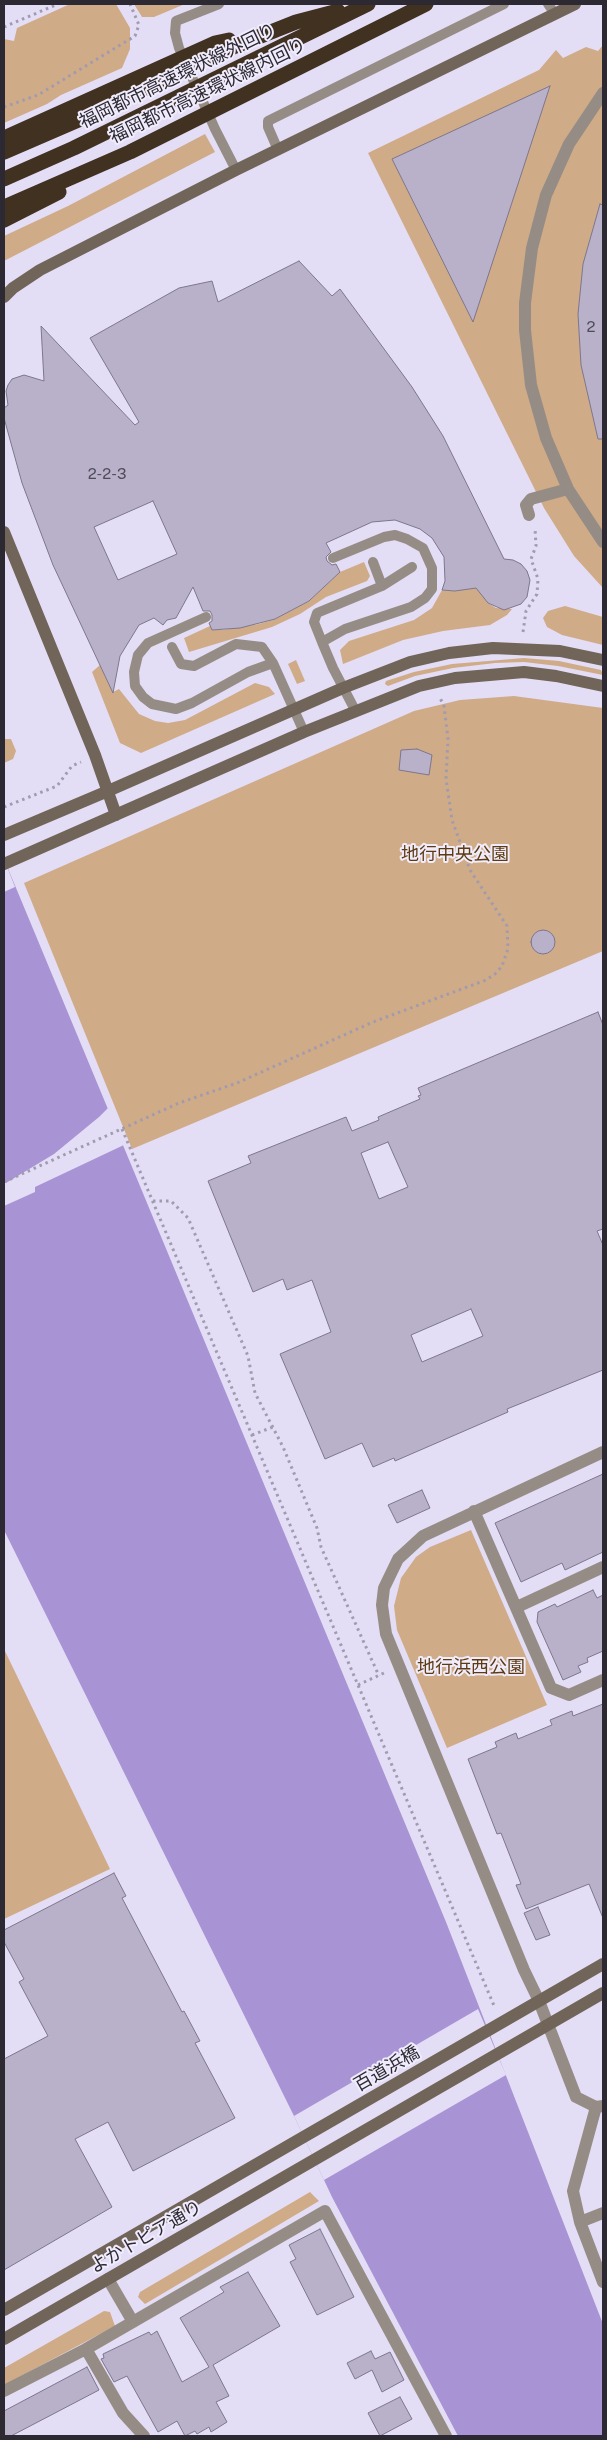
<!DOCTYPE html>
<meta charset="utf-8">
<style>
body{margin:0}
#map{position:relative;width:607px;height:2440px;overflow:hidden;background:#e4ddf6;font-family:"Public Sans",sans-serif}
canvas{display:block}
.frame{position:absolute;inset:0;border:5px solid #2c2933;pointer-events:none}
</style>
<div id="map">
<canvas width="607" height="2440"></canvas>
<div class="frame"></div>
</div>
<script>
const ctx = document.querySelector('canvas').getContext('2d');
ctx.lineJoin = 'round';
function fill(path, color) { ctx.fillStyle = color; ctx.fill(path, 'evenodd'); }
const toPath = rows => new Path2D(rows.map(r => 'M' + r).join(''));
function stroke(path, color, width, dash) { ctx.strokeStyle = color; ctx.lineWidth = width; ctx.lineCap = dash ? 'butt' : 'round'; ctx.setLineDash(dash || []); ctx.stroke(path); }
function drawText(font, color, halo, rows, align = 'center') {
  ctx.font = font + ' "Public Sans","Noto Sans JP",sans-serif'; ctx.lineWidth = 4; ctx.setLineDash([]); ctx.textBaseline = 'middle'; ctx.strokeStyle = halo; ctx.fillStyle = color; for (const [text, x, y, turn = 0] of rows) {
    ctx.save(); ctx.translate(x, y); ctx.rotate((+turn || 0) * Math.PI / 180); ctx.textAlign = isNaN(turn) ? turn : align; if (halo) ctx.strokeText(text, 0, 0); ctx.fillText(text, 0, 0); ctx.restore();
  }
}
const green = toPath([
 [70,4,116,4,130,28,130,49,122,68,61,95,47,104,4,123,4,39,14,41,17,28],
 [134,4,185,4,154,17,142,17],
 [603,45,603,588,574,556,544,508,368,153,539,70,556,50,563,58,586,47,598,51],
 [205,134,215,152,4,261,4,236,68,206],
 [364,562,370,576,367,581,326,597,300,614,272,627,189,652,184,638,210,626,212,630,222,630,259,624,275,619,309,601,340,572],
 [480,587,488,603,496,608,512,609,507,615,490,625,443,631,403,640,343,664,340,650,349,641,414,620,432,608,442,590,454,591],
 [565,606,603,617,603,645,562,635,547,627,543,618,548,611],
 [524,658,559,661,601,670,603,675,558,666,524,662,495,663,453,668,415,676,388,686,385,684,386,681,414,672,452,664],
 [296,660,305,681,297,684,288,664],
 [100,665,113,692,119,689,139,714,155,721,168,723,185,720,255,683,269,687,275,694,141,753,120,743,92,672],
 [514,696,603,708,603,951,132,1149,24,883,414,711,460,700],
 [4,739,11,739,16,751,13,759,4,763],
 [471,1530,547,1705,447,1748,397,1630,394,1606,401,1578,416,1557,430,1547],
 [4,1649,110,1869,4,1919],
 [310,2192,319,2201,145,2304,138,2297,140,2292],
 [104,2311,110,2312,115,2326,4,2385,4,2368]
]);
const water = toPath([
 [4,859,446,1922,603,2324,603,2436,458,2436,332,2197,294,2116,4,1530]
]);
const pier = toPath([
 [4,859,15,887,4,892],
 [110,1106,126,1144,35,1187,35,1192,4,1206,4,1183,6,1183,54,1154,99,1117],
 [478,2009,506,2075,324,2180,294,2116]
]);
const building = toPath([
 [550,86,473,322,392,159,550,86],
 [600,204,603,205,603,439,598,439,581,365,578,314,583,264,600,204],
 [299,261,332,296,340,289,412,387,443,436,504,559,513,560,521,564,527,571,530,580,527,597,521,604,504,610,488,603,476,588,455,591,442,590,445,581,444,557,432,538,420,529,395,520,372,522,326,543,331,552,326,557,327,561,332,565,336,564,340,572,309,601,275,619,240,628,212,630,209,623,212,621,212,615,210,611,203,611,193,587,176,618,167,620,163,625,154,618,139,625,120,656,113,693,53,565,22,483,4,418,4,408,8,405,6,391,8,385,12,379,24,375,44,381,41,326,135,425,139,422,90,338,179,288,212,281,218,302,299,261],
 [153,501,177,554,118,580,94,527,153,501],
 [417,749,432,755,429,775,399,770,401,750,417,749],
 '531 942a12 12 0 1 1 24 0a12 12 0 1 1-24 0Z',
 [598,1012,603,1025,603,1229,597,1231,603,1245,603,1370,507,1409,508,1412,395,1461,394,1458,373,1467,362,1443,325,1459,280,1354,331,1332,312,1280,287,1290,283,1279,253,1292,208,1181,251,1163,248,1156,346,1117,352,1131,379,1120,378,1117,420,1099,418,1096,421,1095,418,1088,598,1012],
 [388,1142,408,1187,379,1199,361,1153,388,1142],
 [471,1309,483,1336,422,1362,411,1335,471,1309],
 [603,1474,603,1552,565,1570,562,1563,521,1582,495,1523,603,1474],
 [422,1490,430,1508,397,1523,388,1505,422,1490],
 [593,1590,597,1598,603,1595,603,1651,587,1658,588,1662,578,1666,581,1672,563,1680,537,1622,538,1612,555,1604,557,1607,593,1590],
 [603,1704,603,1918,589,1884,526,1909,516,1885,521,1884,501,1833,497,1834,468,1759,497,1747,495,1742,516,1733,518,1739,552,1725,550,1720,572,1711,573,1716,603,1704],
 [114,1873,126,1896,122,1898,182,2012,184,2011,200,2041,195,2043,235,2118,133,2171,108,2122,75,2139,112,2207,4,2270,4,2059,48,2036,19,1982,24,1979,4,1942,4,1930,114,1873],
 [538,1907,550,1935,536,1940,524,1913,538,1907],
 [320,2229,354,2297,317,2315,290,2262,296,2259,289,2245,320,2229],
 [248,2272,280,2326,213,2365,229,2396,216,2402,227,2422,211,2432,209,2427,197,2434,195,2431,185,2436,177,2421,158,2432,127,2376,114,2382,101,2359,104,2358,103,2354,149,2332,151,2335,157,2331,182,2382,209,2367,180,2318,224,2292,220,2287,248,2272],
 [371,2351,375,2359,390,2352,404,2380,382,2392,372,2370,355,2379,347,2363,371,2351],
 [87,2367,99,2390,11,2436,4,2436,4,2411,87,2367],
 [400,2397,412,2419,380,2436,368,2413,400,2397]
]);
const path = toPath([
 [4,27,58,4],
 [4,107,38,95,135,36,139,25,130,4],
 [523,632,526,611,537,594,538,579,531,559,536,546,535,528],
 [4,807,57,786,72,766,81,762],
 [122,1129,495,2008],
 [4,1182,179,1103,237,1083,373,1022,486,980,495,974,502,966,508,949,507,926,470,870,452,820,446,779,448,739,444,706,439,696],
 [153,1201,171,1201,188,1218,248,1356,255,1393,283,1447,317,1528,321,1547,379,1676],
 [252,1435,273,1427],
 [358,1685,386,1672]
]);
const lane = toPath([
 [219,4,176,21,175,33,179,48,215,129,236,170],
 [548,4,555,14],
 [278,150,268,127,268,121,504,4],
 [333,558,384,537,395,535,407,539,423,548,432,568,432,589,425,598,411,607,345,629,322,642,333,668,355,710],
 [373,562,382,586],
 [206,617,148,643,138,655,134,672,135,686,143,697,152,704,176,709,192,703,248,672,273,663,304,732],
 [322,642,314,622,317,613,382,586,412,567],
 [172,647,181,664,194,666,236,644,262,647,273,663]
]);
const street = toPath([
 [603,93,569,144,546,195,532,248,525,303,525,330,531,385,546,438,568,489,603,542],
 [529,515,526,505,531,499,568,489],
 [603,1452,423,1536,398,1559,384,1588,382,1605,386,1634,524,1970,539,2001,576,2097,596,2107,603,2106],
 [474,1511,551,1688,569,1695,603,1680],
 [517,1607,603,1567],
 [596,2107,573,2191,580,2222,603,2282],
 [580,2222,603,2213],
 [108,2279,133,2322],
 [86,2349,123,2413,144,2436],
 [4,2391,86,2349,325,2211,446,2436]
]);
const secondary = toPath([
 [4,297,13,288,40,270,236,170,575,4],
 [4,532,95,755,116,815],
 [4,835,108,791,343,688,410,662,449,653,493,648,560,651,603,660],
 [4,864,304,732,419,686,455,678,524,672,556,676,603,686],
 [4,2310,603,1964],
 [4,2339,603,1993]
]);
const highway = toPath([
 [4,138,215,43,229,40],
 [4,152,92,114,218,53,296,22,338,11],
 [4,179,74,148,368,4],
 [4,207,130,152,426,4],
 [4,220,59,192]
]);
const numberNames = [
 ["2",591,327],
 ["2-2-3",107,474]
];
const streetNames = [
 ["福岡都市高速環状線外回り",178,76,-26],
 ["福岡都市高速環状線内回り",208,91,-26],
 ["百道浜橋",387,2069,-30],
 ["よかトピア通り",146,2237,-30]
];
const parkNames = [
 ["地行中央公園",455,854],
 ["地行浜西公園",471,1667]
];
fill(green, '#d0ab87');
fill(water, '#a893d4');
fill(pier, '#e4ddf6');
fill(building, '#b8b1c9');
stroke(building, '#7d768d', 1);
stroke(path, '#a09bae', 3, [2.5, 4]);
stroke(lane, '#958d85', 10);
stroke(street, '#958d85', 12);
stroke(secondary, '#716559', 12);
stroke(highway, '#413121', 15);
drawText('15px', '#4f4b58', null, numberNames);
drawText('18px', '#2c2933', '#f0ecfb', streetNames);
drawText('18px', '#5e3a10', '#f0ecfb', parkNames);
</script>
